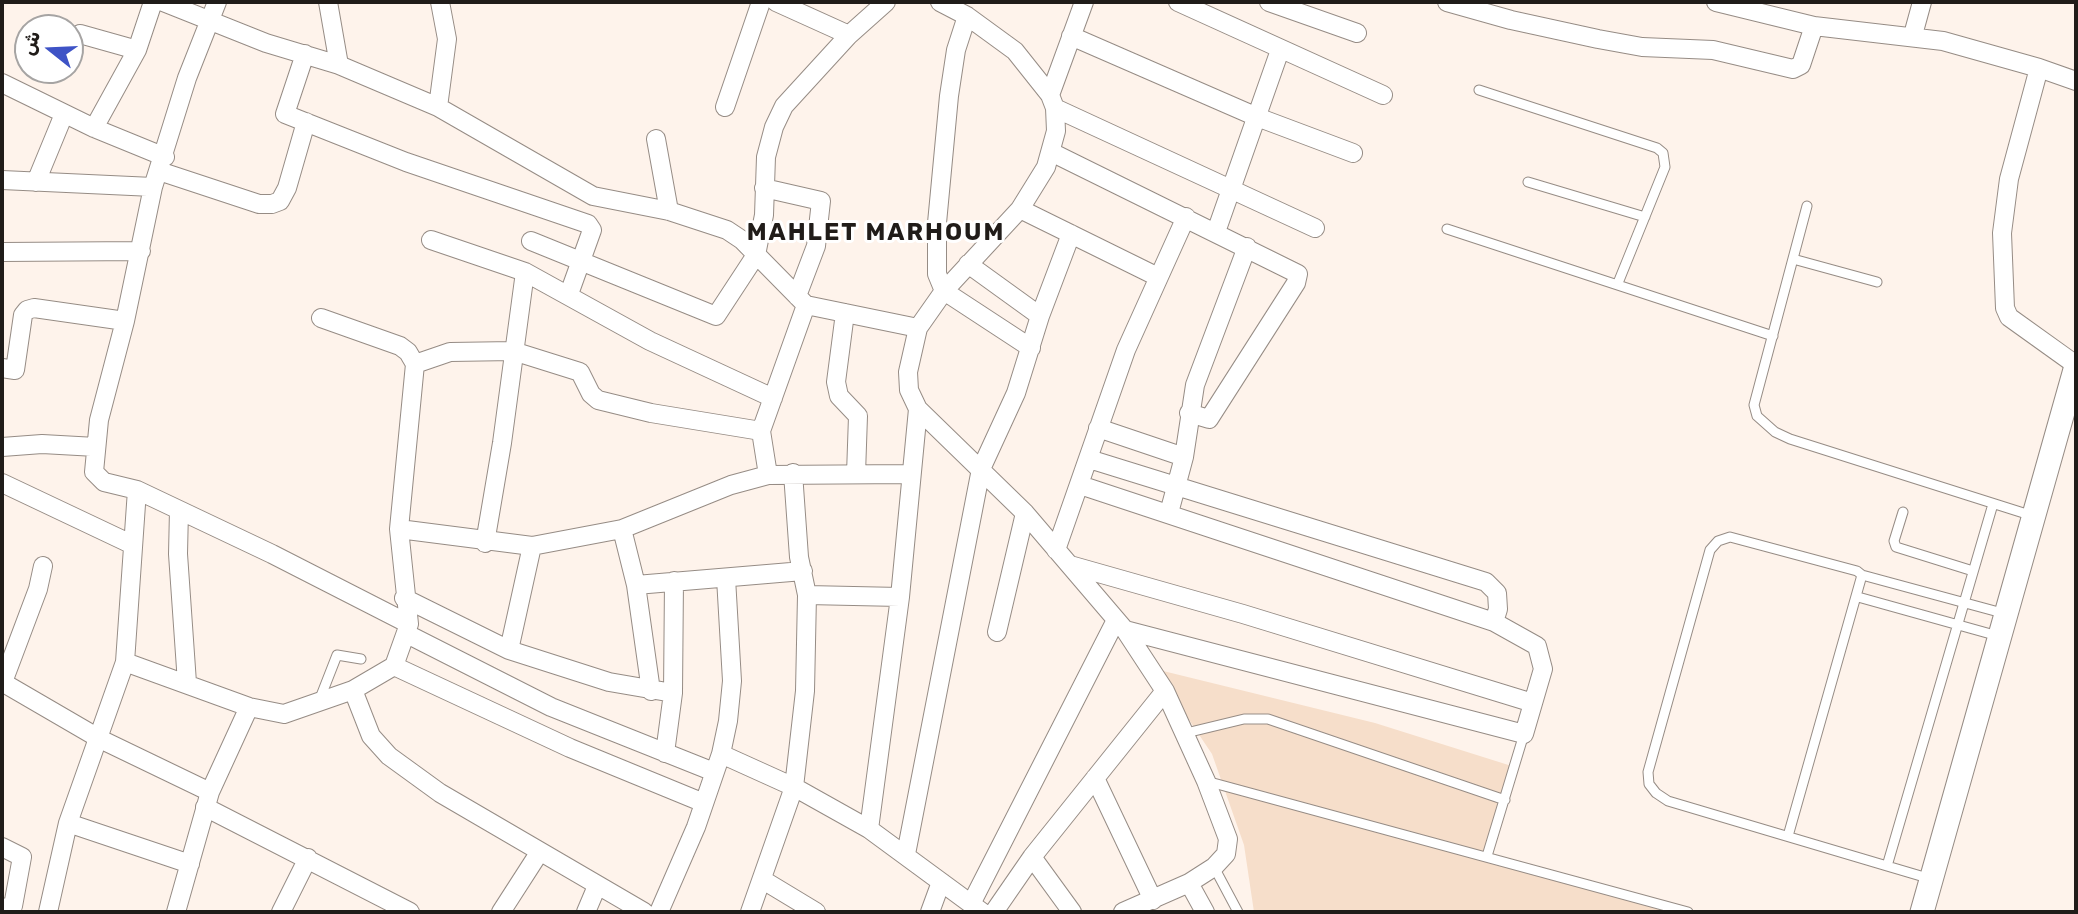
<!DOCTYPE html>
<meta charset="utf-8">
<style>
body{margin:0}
#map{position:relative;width:2078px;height:914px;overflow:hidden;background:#fef3eb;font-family:Rubik,"Noto Sans Arabic",sans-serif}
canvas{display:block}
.frame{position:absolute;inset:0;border:4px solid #201c19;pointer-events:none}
.north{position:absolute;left:14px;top:14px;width:70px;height:70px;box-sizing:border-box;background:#fff;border:2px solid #a6a4a3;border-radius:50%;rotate:288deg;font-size:19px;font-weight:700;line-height:28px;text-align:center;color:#201c19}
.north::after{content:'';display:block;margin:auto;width:24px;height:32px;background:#3e53c6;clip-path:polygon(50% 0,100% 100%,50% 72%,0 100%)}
</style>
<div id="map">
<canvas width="2078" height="914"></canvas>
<div class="frame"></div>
<div class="north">ش</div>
</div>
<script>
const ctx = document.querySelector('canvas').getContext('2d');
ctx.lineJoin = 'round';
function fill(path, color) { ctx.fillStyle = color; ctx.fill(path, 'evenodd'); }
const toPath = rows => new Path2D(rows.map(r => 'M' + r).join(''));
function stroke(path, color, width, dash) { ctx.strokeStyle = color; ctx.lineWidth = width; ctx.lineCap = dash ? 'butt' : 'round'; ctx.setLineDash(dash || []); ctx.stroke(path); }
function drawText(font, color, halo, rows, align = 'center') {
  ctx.font = font + ' Rubik,sans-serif'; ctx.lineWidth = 6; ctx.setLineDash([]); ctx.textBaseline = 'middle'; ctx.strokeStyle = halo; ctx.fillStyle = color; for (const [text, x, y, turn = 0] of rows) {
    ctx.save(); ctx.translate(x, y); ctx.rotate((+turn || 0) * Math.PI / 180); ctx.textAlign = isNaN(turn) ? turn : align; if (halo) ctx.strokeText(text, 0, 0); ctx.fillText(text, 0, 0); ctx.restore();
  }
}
const green = toPath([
 [1155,669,1375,723,1518,768,1491,857,1672,912,1254,912,1244,845,1212,754]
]);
const service = toPath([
 [1479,90,1657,148,1663,153,1665,167,1618,283],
 [1528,182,1645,217],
 [1807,206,1754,405,1757,416,1775,432,1790,439,2033,516],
 [1447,229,1773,336],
 [1793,259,1877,282],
 [1903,512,1894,541,1896,547,1973,571],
 [1862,575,2006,614],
 [1858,597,1998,636],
 [319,701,337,655,361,659],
 [1186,733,1244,719,1268,719,1505,800],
 [1206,781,1688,912],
 [1788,836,1862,575,1857,571,1730,537,1718,541,1710,550,1648,772,1649,784,1656,793,1668,801,1887,866,1931,879],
 [1487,856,1524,734],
 [1887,866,1993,504],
 [1214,867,1238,912]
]);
const minor = toPath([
 [163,2,266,43,339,65,438,107,593,196,669,211,727,230,742,240,806,305,918,328],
 [217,2,187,78,153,187,125,321,99,420,94,472,104,482,137,490,272,554,409,624],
 [328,2,339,65],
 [776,2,849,35],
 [940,2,967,16,1015,51,1050,95,1055,108,1056,131,1046,167,1020,209,944,291,918,328,908,372,909,390,918,409,1025,513,1125,630,1165,691,1206,781,1228,839,1226,854,1214,867,1189,883,1123,912],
 [1178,2,1383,95],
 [1269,2,1357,33],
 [1447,2,1511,20,1598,39,1642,47,1713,50,1793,69,1801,65,1814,26],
 [1716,2,1814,26,1943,41,2039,68],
 [967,16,956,50,949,96,937,223,937,274,944,291,1031,348],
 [80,34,137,50],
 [1913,35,1922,2],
 [1071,36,1257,117,1353,153],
 [305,54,285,114,406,162,588,224,592,230,569,294],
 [2076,81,2039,68,2009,179,2002,233,2005,308,2009,317,2076,365],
 [2,83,94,128,165,157],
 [1050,95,1084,2],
 [438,107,447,39,440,2],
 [725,107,761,2],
 [1055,108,1315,228],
 [94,128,137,50,153,2],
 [656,139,669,211],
 [1051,152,1298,274,1296,283,1209,419,1189,413],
 [159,171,259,204,272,204,280,201,287,188,306,122],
 [2,180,153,187],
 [36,182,64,114],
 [764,188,821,201,816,246,797,296],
 [1020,209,1158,277],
 [1216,232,1280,50],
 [431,240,525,272,650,341,773,398],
 [531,241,716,316,756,255,764,215,766,157,774,127,784,106,849,35,886,2],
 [2,252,141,251],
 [968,264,1040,316],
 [845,313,836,382,839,396,858,416,856,474],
 [415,364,450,352,513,351,580,372,591,394,598,400,651,413,761,431],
 [2,368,15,370,23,315,27,310,34,308,125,321],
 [1098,428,1184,457],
 [2,447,42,444,96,447],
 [1089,459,1486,582,1497,593,1498,609,1494,622],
 [768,475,761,431,806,305],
 [2,483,131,544],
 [1080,485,1494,622,1537,646,1543,669,1524,734,1125,630],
 [179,510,178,554,187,683],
 [1169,513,1184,457,1195,385,1247,247],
 [399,529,532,546,622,529,731,485,768,475,910,474],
 [622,529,636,585,651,691],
 [485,543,502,443,525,272],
 [1056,550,1126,350,1186,217],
 [1070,565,1243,614,1533,703],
 [636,585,803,571],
 [807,595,900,597],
 [404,598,509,650,609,682,673,693],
 [997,632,1025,513],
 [407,634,551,707,714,772],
 [509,650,532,546],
 [125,662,249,707,284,714,353,690,394,666,409,624,399,529,415,364,408,352,400,346,321,318],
 [394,666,570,748,704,803],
 [2,682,100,739,210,792],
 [3,682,38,589,43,566],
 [353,690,371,736,389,756,440,793,644,912],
 [665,753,673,693,674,581],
 [721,754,794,787,869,829,982,912],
 [1095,778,1153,900],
 [205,807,410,912],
 [68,823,190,864],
 [869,829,900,597,918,409],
 [2,847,22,857,13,906,2,908],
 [906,854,981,469,1016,393,1040,316,1071,234],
 [1032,857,1072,912],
 [763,880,816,912],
 [1189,883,1205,912],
 [971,904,1116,620],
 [48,912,68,823,125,662,137,490],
 [176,912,210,792,249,707],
 [281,912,308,858],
 [501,912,539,853],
 [586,912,597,886],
 [659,912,696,827,721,754,728,721,732,681,726,578],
 [750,912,794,787,805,691,807,595,799,557,793,473],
 [930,912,941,882],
 [994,912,1032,857,1165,691]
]);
const tertiary = toPath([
 [1922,912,2076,366]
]);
const districtNames = [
 ["MAHLET MARHOUM",876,233]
];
fill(green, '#f6deca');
stroke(service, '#968c85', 11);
stroke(minor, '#968c85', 20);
stroke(tertiary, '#968c85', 25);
stroke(service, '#fff', 9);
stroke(minor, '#fff', 18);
stroke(tertiary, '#fff', 23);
ctx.letterSpacing = '2px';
drawText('bold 24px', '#201c19', '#fff', districtNames);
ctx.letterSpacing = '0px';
</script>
